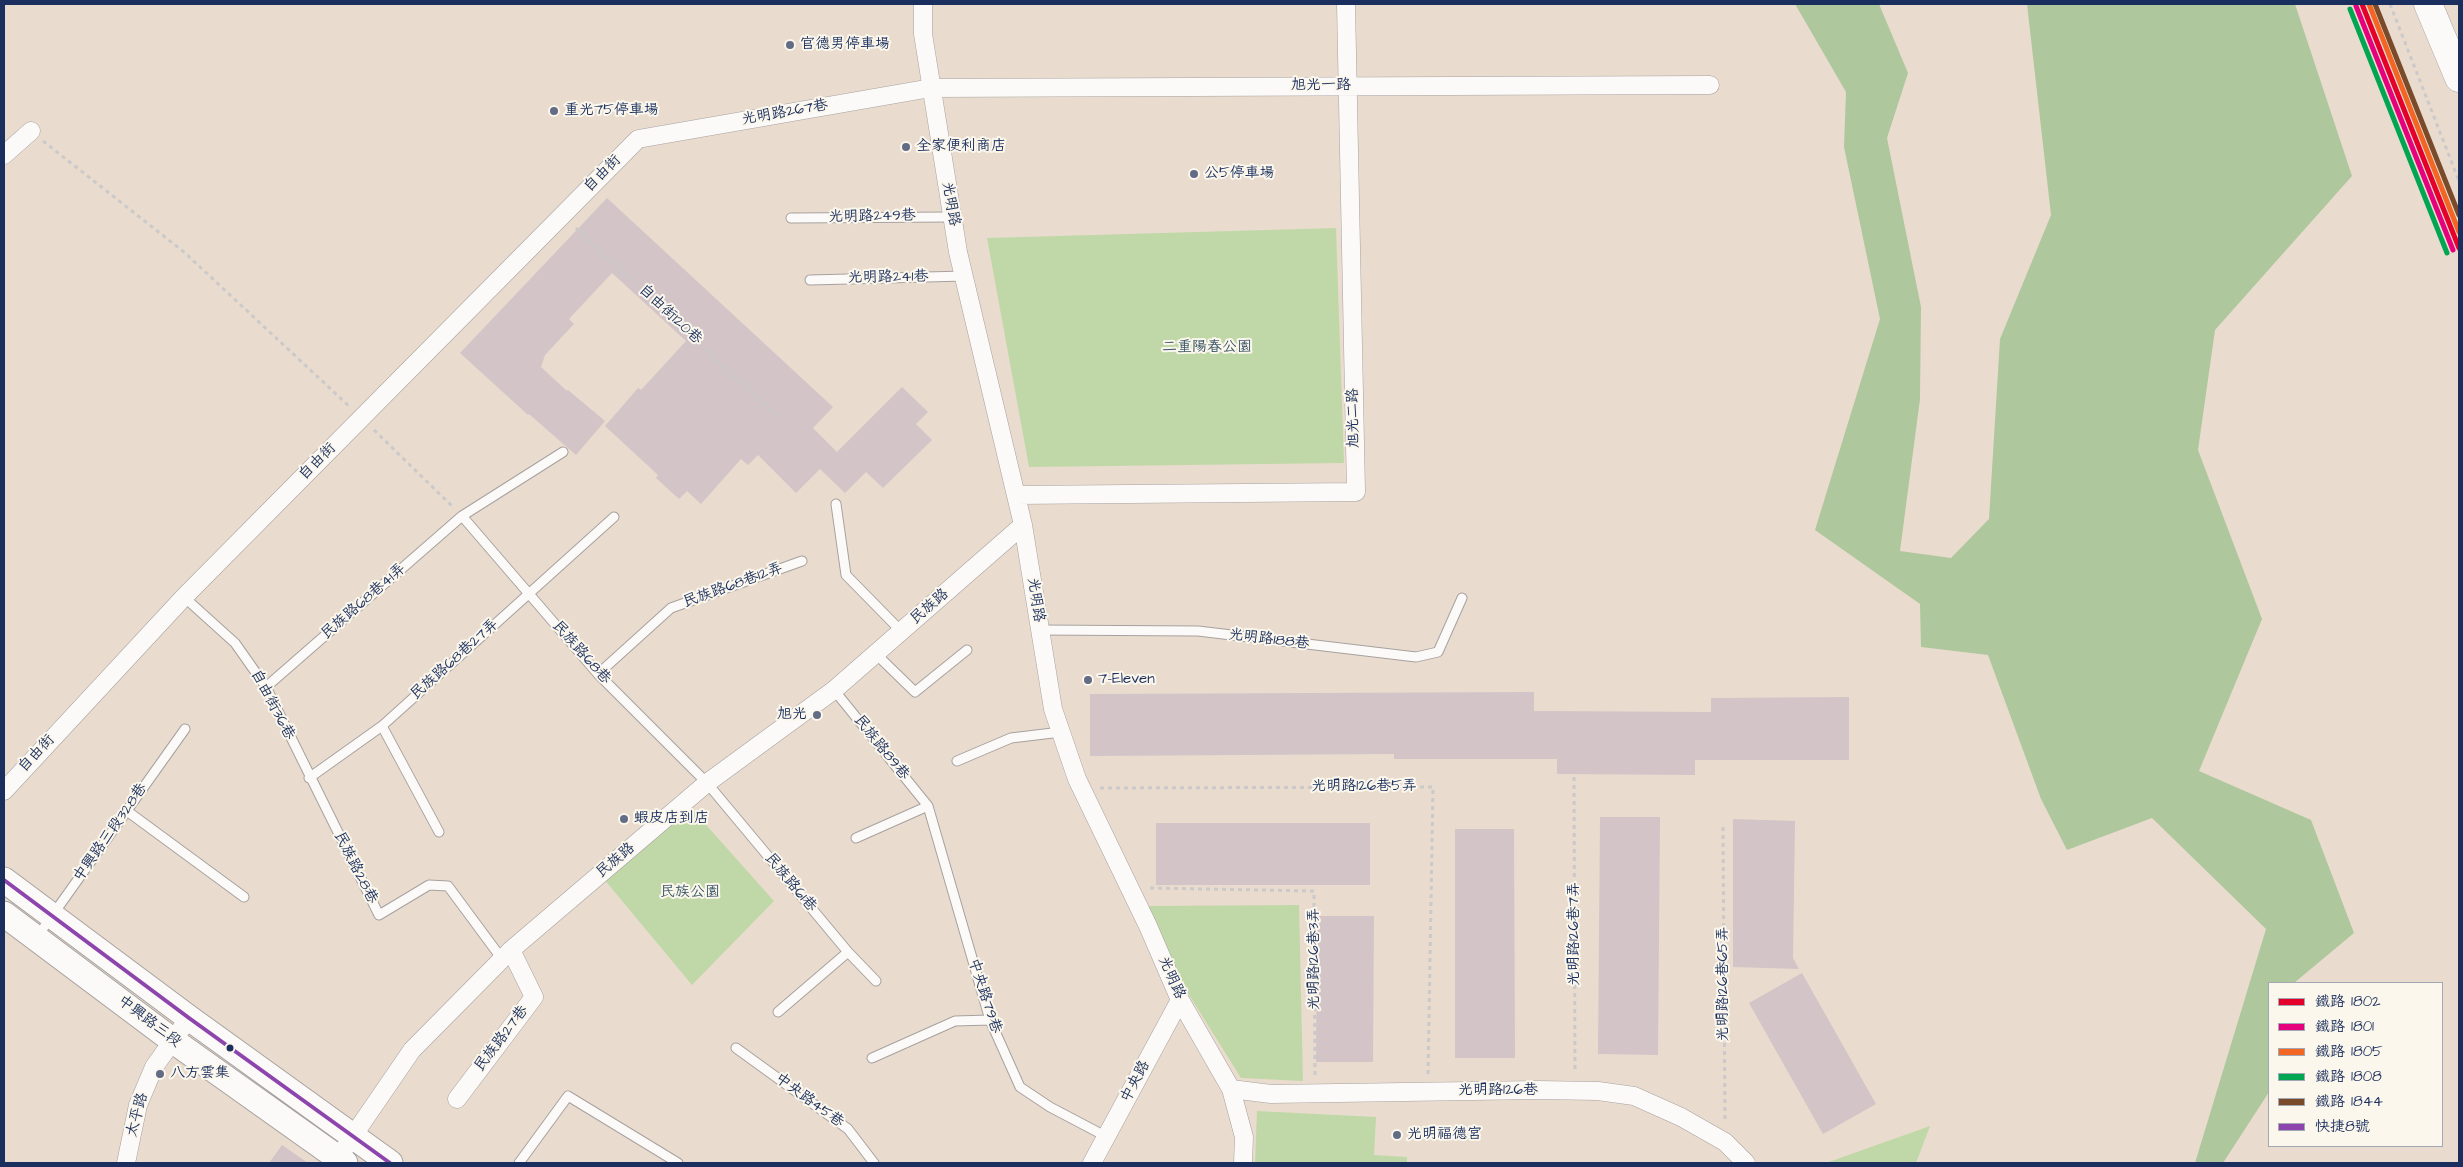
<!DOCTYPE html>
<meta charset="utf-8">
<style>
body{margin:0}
#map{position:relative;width:2463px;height:1167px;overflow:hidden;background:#e9dcce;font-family:"Architects Daughter","LXGW WenKai TC",sans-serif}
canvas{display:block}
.frame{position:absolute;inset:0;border:5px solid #1b2f5e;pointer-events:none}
.legend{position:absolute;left:2268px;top:982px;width:175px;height:165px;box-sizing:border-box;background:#fbf7ec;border:1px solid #a1a7b3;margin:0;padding:6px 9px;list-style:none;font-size:15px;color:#1b2f5e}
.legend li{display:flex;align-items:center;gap:10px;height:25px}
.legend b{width:25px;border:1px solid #a1a7b3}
</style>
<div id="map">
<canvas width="2463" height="1167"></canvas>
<div class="frame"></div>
<ul class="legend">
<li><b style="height:6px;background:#e4002b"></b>鐵路 1802</li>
<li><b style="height:6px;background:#e5007d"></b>鐵路 1801</li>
<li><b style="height:6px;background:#f26522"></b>鐵路 1805</li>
<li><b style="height:6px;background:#00a651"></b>鐵路 1808</li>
<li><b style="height:6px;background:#7a4b2a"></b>鐵路 1844</li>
<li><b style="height:6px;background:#8e44ad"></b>快捷8號</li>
</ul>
</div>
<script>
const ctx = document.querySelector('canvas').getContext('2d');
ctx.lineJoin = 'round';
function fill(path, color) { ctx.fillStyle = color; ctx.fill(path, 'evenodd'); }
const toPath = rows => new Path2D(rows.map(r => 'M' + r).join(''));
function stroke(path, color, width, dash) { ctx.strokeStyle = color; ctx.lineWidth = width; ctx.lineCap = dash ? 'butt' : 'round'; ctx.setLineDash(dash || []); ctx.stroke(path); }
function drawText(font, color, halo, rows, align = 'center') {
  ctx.font = font + ' "Architects Daughter","LXGW WenKai TC",sans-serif'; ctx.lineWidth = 4; ctx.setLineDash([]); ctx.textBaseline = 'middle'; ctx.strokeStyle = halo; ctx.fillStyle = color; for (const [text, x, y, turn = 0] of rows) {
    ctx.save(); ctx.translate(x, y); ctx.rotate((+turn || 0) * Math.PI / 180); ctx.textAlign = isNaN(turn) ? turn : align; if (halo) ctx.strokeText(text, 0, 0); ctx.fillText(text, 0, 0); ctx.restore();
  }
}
const green = toPath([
 [1336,228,1344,463,1029,467,987,238],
 [683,799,774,901,692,985,598,872],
 [1299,905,1303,1081,1241,1078,1186,990,1147,906],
 [1257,1111,1376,1117,1374,1155,1407,1157,1407,1163,1255,1163],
 [1930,1126,1916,1163,1826,1163]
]);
const forest = toPath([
 [1795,4,1879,4,1908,73,1887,138,1921,307,1920,399,1900,551,1951,558,1989,519,2000,339,2051,215,2027,4,2295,4,2352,176,2215,330,2198,450,2262,619,2199,771,2311,820,2354,933,2294,983,2269,983,2269,1092,2223,1163,2195,1163,2266,929,2152,818,2067,850,2041,799,1988,655,1921,647,1920,604,1815,530,1880,319,1844,147,1846,92]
]);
const building = toPath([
 [607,198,833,407,813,428,837,452,902,387,928,412,916,424,932,440,883,488,866,472,845,493,820,469,796,493,758,455,748,465,741,459,701,504,687,491,679,499,656,478,658,475,605,426,638,388,641,390,686,341,612,273,569,319,574,324,545,355,541,367,567,391,568,390,605,421,576,455,529,414,528,415,460,353],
 [1534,692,1534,711,1711,712,1711,698,1849,697,1849,760,1695,760,1695,775,1557,774,1557,759,1394,759,1394,754,1090,756,1090,694],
 [1600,817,1660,817,1658,1055,1598,1054],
 [1733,819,1795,821,1793,958,1799,969,1733,967],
 [1156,823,1370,823,1370,885,1156,885],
 [1455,829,1514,829,1515,1058,1455,1058],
 [1317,916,1374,916,1373,1062,1316,1062],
 [1802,973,1876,1104,1823,1134,1749,1003],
 [282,1145,308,1163,269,1163]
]);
const path = toPath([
 [2390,4,2459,181],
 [43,141,184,252,350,407],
 [576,228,777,416],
 [374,430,452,506],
 [1574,777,1575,1072],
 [1100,788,1433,787,1428,1075],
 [1723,827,1725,1121],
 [1150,888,1314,891,1315,1075]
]);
const lane = toPath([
 [791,218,952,217],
 [810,280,965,276],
 [836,504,846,575,902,632],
 [462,516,598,674,707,783,848,952,876,981],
 [184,597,235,643,266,687,379,915,429,885,448,886,502,959],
 [1040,630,1198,631,1416,657,1438,652,1462,598],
 [876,654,915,692,967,650],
 [598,674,671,608,802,561],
 [266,687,462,516,563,452],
 [834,690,928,806,990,1020,1020,1087,1050,1107,1107,1137],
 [382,726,439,832],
 [957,761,1011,738,1061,732],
 [309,778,382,726,614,517],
 [127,811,244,897],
 [856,838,928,806],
 [37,937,185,729],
 [778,1012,848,952],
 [736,1048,848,1129,874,1163],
 [872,1058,955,1021,990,1020],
 [519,1163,568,1096,678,1163]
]);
const street = toPath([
 [923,4,923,34,958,252,1023,525,1053,709,1077,779,1148,926,1180,1000,1231,1089,1244,1137,1243,1163],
 [4,155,31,131],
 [1016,495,1356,492,1346,4],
 [4,791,184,597,638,139,931,88,1710,85],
 [1231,1089,1271,1094,1538,1090,1598,1091,1634,1096,1681,1117,1725,1142,1746,1163],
 [457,1099,534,997,511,950],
 [338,1158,412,1050,511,950,707,783,834,690,1023,525],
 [126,1163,138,1105,154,1067,189,1018],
 [1092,1163,1180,1000]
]);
const secondary = toPath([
 [4,880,189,1018,390,1163],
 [4,914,172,1040,345,1163]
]);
const highway = toPath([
 [2428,4,2459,78]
]);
const bus1 = toPath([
 [4,880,189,1018,390,1163]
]);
const rail1 = toPath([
 [2362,4,2459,248]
]);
const rail2 = toPath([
 [2356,6,2453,250]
]);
const rail3 = toPath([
 [2369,4,2459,232]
]);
const rail4 = toPath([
 [2350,9,2447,253]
]);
const rail5 = toPath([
 [2375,4,2459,215]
]);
const markers = [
 [790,45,5,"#636c85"],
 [554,111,5,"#636c85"],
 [906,147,5,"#636c85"],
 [1194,174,5,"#636c85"],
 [1088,680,5,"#636c85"],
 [817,715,5,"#636c85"],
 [624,819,5,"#636c85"],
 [230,1048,4.5,"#1b2f5e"],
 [160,1074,5,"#636c85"],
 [1397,1135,5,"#636c85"]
];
const poiNames = [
 ["官德男停車場",800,45],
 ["重光75停車場",564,111],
 ["全家便利商店",916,147],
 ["公5停車場",1204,174],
 ["7-Eleven",1098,680],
 ["旭光",807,715,"right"],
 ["蝦皮店到店",634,819],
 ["八方雲集",170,1074],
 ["光明福德宮",1407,1135]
];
const streetNames = [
 ["旭光一路",1321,86],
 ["光明路267巷",785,113,-10],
 ["自由街",603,174,-45],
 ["光明路",950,204,80],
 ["光明路249巷",872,217,-1],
 ["光明路241巷",888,278,-1],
 ["自由街120巷",670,315,43],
 ["旭光二路",1354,418,-91],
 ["自由街",318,462,-45],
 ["民族路68巷12弄",733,586,-20],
 ["光明路",1035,600,81],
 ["民族路68巷41弄",364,602,-41],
 ["民族路",930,607,-41],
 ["光明路188巷",1269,640,7],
 ["民族路68巷",581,653,48],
 ["民族路68巷27弄",455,660,-42],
 ["自由街36巷",272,705,62],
 ["民族路89巷",881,748,51],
 ["自由街",37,754,-47],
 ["光明路126巷5弄",1364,787],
 ["中興路三段328巷",111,833,-55],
 ["民族路",616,861,-40],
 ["民族路28巷",355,868,63],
 ["民族路61巷",790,883,50],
 ["光明路126巷7弄",1575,934,-90],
 ["光明路126巷3弄",1315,959,-90],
 ["光明路",1171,978,66],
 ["光明路126巷65弄",1724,984,-90],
 ["中央路79巷",984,996,72],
 ["中興路三段",149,1022,37],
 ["民族路27巷",502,1039,-53],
 ["中央路",1136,1082,-62],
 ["光明路126巷",1498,1091],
 ["中央路45巷",809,1101,36],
 ["太平路",138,1115,-75]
];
const parkNames = [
 ["二重陽春公園",1207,348],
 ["民族公園",690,893]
];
fill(green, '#c0d8a7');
fill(forest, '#aec79c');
fill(building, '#d2c4c7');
stroke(lane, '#a6a19f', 11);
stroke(street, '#a6a19f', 19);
stroke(secondary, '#a6a19f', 27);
stroke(highway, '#a6a19f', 29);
stroke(path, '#cbc9ca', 3, [4, 4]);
stroke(lane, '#fcfaf8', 9);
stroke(street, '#fcfaf8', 18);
stroke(secondary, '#fcfaf8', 25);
stroke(highway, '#fcfaf8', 28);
stroke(bus1, '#8e44ad', 4);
stroke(rail1, '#e4002b', 5);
stroke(rail2, '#e5007d', 5);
stroke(rail3, '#f26522', 5);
stroke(rail4, '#00a651', 5);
stroke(rail5, '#7a4b2a', 5);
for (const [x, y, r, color] of markers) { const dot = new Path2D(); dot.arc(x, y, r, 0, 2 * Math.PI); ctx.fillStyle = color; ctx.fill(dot); stroke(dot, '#fbf7ec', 2); }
drawText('15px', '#1b2f5e', '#fbf7ec', poiNames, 'left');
drawText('15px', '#1b2f5e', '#fbf7ec', streetNames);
drawText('15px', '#3c5868', '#fbf7ec', parkNames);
</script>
